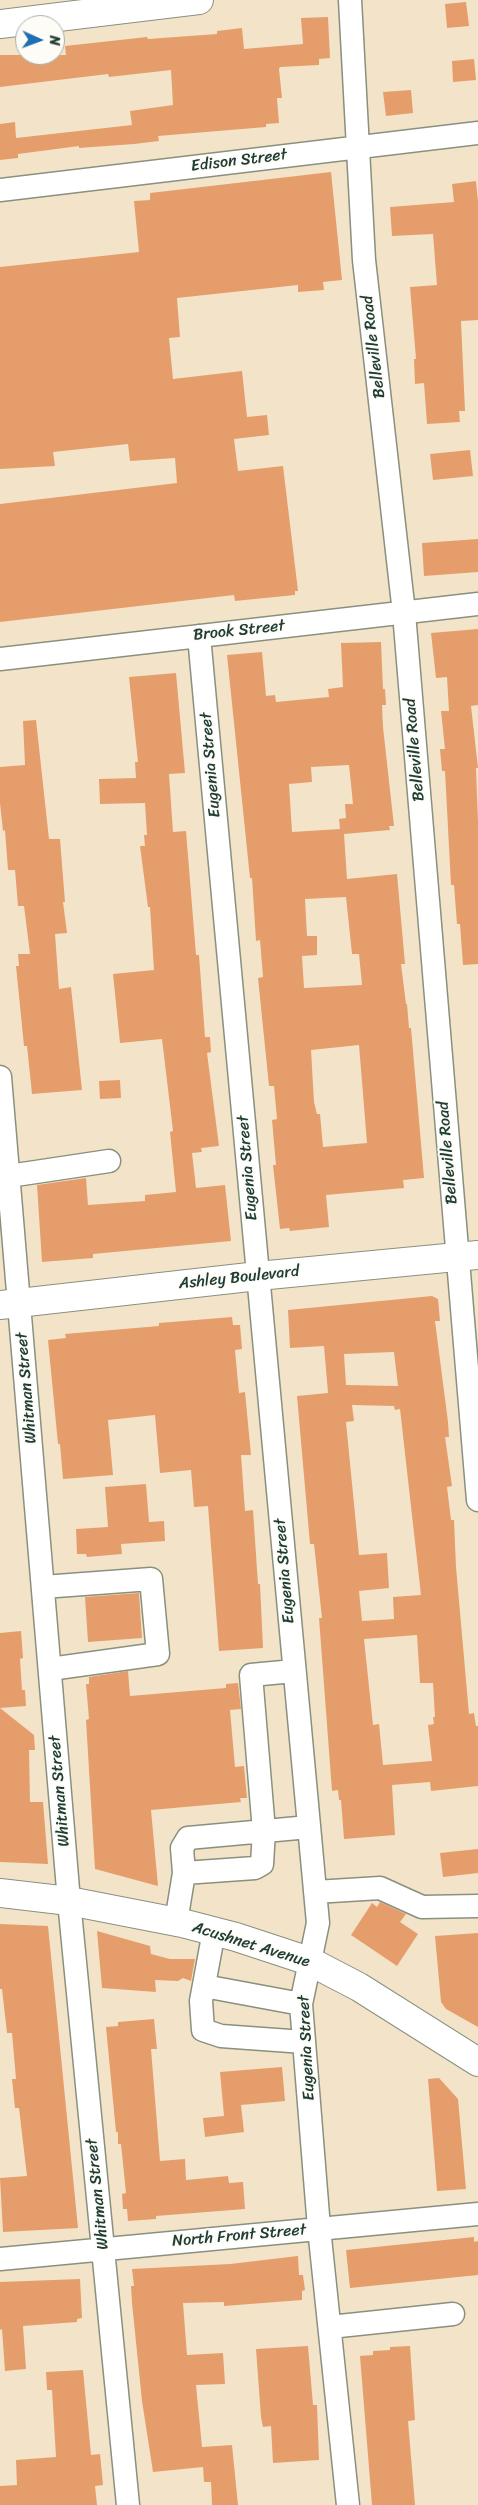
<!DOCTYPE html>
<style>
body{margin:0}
#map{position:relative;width:478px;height:2505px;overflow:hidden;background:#f3e4c9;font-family:Sriracha,sans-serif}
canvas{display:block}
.north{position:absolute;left:15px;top:15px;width:50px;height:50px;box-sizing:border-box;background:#fdfcf7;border:1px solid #a4b0a9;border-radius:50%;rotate:92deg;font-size:14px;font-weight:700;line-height:20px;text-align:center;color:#1f3d34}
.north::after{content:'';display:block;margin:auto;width:18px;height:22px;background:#1f6fb2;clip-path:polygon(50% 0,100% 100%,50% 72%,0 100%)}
</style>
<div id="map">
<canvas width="478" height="2505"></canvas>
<div class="north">N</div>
</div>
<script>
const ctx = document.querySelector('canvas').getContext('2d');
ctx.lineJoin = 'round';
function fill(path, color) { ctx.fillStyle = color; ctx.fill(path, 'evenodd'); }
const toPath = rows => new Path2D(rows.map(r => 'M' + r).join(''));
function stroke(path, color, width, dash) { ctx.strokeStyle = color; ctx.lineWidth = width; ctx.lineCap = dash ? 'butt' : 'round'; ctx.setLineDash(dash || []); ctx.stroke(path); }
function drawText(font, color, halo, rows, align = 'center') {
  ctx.font = font + ' Sriracha,sans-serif'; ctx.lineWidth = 4; ctx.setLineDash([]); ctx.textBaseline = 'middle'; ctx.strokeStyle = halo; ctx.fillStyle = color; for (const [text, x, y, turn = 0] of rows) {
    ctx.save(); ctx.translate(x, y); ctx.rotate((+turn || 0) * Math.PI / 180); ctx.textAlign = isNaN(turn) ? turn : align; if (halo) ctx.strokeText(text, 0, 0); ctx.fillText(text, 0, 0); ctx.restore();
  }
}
const building = toPath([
 [466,2,469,26,447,28,445,4],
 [328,17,330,58,319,59,319,65,280,67,279,69,282,98,277,98,279,123,266,124,266,127,158,136,159,141,134,144,79,148,79,146,18,154,18,158,0,160,0,124,15,122,16,138,132,125,130,111,173,105,171,70,109,77,108,74,0,87,0,55,66,55,65,46,147,37,148,39,217,34,217,31,242,28,244,49,303,44,301,18],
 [474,59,476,80,453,82,452,61],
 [411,90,413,113,386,116,383,92],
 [331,172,342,280,323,282,324,290,298,292,298,285,177,298,180,337,169,338,173,379,242,371,247,417,267,415,269,435,234,439,238,471,283,466,298,591,295,591,295,595,235,601,234,595,0,622,0,504,177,483,175,458,130,461,128,444,53,452,55,466,0,469,0,267,139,252,134,201,150,200,150,193],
 [476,181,478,202,478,320,461,321,465,411,459,411,460,422,427,424,424,383,415,384,414,359,416,359,410,287,437,285,433,234,392,236,390,207,454,202,452,184],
 [470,450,473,476,433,480,430,454],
 [478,539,478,572,424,576,422,543],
 [478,629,478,705,471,706,478,768,476,768,478,822,478,964,463,965,460,924,457,924,454,885,451,885,445,771,442,771,440,749,445,749,441,711,449,711,447,677,436,678,431,633],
 [381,642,383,689,385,689,386,705,382,705,383,727,394,826,389,826,390,830,344,834,347,879,397,874,405,964,401,964,406,1004,407,1004,409,1028,411,1028,424,1178,403,1180,404,1188,326,1195,329,1227,290,1231,289,1228,280,1229,273,1165,276,1165,272,1120,277,1119,274,1086,269,1086,258,978,263,977,260,940,256,941,252,878,250,878,227,655,262,652,266,696,275,695,276,702,329,697,328,689,343,687,341,643],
 [349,765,353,804,345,804,346,818,339,819,340,829,292,832,289,784,312,782,311,767],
 [346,897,352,954,359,954,362,985,304,988,302,956,317,955,317,936,307,936,305,899],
 [359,1045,367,1143,323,1147,320,1114,317,1114,314,1102,311,1050],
 [176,673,185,773,169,774,173,832,186,831,196,955,199,955,205,1037,210,1037,211,1052,207,1053,219,1146,201,1148,202,1152,192,1153,196,1188,225,1185,231,1241,93,1254,93,1258,42,1262,37,1185,86,1178,88,1205,145,1201,145,1195,176,1192,170,1132,173,1131,162,1039,120,1043,113,974,154,970,150,907,148,907,140,846,145,846,144,835,147,835,145,803,100,804,99,779,136,778,135,762,138,762,129,677],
 [36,720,49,839,60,839,65,902,63,902,67,933,55,934,59,989,71,987,82,1090,32,1094,27,1046,24,1046,16,966,19,966,18,954,30,954,24,906,18,906,15,870,8,870,5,830,3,831,0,803,0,767,25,765,23,721],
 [120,1080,121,1098,100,1099,99,1081],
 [432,1296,438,1299,440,1321,435,1321,448,1422,449,1437,445,1437,452,1486,447,1487,451,1520,454,1520,456,1567,469,1714,474,1713,476,1726,478,1726,478,1786,431,1791,430,1782,392,1785,395,1835,344,1839,341,1800,339,1800,338,1790,332,1791,319,1618,322,1618,314,1544,310,1544,297,1396,328,1393,324,1346,290,1348,288,1310],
 [394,1352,398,1386,346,1385,344,1354],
 [352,1405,394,1406,395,1410,400,1409,421,1595,393,1597,394,1619,362,1621,359,1591,389,1588,387,1553,359,1555,346,1422,354,1421],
 [417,1635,420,1683,433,1683,435,1717,433,1717,434,1724,428,1725,432,1761,383,1765,379,1724,373,1725,364,1639],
 [232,1317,233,1325,240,1325,242,1349,235,1350,239,1393,245,1392,251,1455,241,1455,245,1511,253,1510,258,1584,260,1584,263,1648,219,1651,208,1506,194,1507,191,1470,160,1473,155,1415,108,1420,113,1475,63,1479,60,1444,58,1444,48,1340,66,1338,65,1334,159,1326,159,1323],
 [146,1484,149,1522,164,1521,165,1541,121,1544,122,1554,87,1557,86,1554,77,1554,76,1529,108,1527,105,1487],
 [139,1593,142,1638,88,1642,85,1597],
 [21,1631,23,1658,20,1659,22,1690,25,1690,26,1706,0,1708,0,1633],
 [128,1671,130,1696,226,1688,226,1684,238,1683,241,1709,230,1710,235,1767,244,1766,247,1798,240,1798,241,1802,151,1810,158,1886,95,1869,86,1720,89,1719,86,1684,89,1684,89,1677],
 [0,1708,34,1735,35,1750,29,1750,30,1802,43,1802,48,1864,0,1862],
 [478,1849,478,1873,443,1877,440,1853],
 [380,1902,406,1914,400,1922,418,1934,397,1966,351,1935,372,1903,377,1907],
 [0,1924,48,1926,78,2228,3,2232,0,2178,27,2176,19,2108,15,2108,12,2079,16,2079,12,2033,7,2033,2,1989,0,1989],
 [97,1931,150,1946,151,1954,170,1959,195,1959,191,1981,183,1978,178,1981,155,1980,156,1992,102,1988],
 [478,1933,478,2027,446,2009,441,2002,435,1936],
 [154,2019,157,2049,151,2049,160,2161,185,2159,186,2180,228,2176,229,2183,243,2182,245,2209,156,2216,156,2219,128,2221,127,2209,123,2209,122,2194,126,2193,121,2144,118,2144,118,2132,116,2132,106,2027,118,2026,118,2022],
 [282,2067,285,2101,241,2105,244,2132,205,2137,203,2118,224,2116,220,2072],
 [439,2078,458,2099,466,2189,437,2191,428,2079],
 [474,2237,474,2242,478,2241,478,2275,350,2288,346,2250],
 [298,2256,299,2275,303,2275,305,2290,302,2291,302,2300,224,2306,224,2302,183,2303,187,2355,223,2353,225,2384,196,2385,202,2447,232,2445,238,2505,212,2505,211,2482,204,2482,203,2467,153,2472,142,2401,132,2303,131,2286,134,2286,132,2269,230,2264],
 [80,2279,82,2318,77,2319,77,2322,23,2326,26,2369,5,2371,2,2329,0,2330,0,2282],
 [308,2346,313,2405,317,2405,319,2460,273,2463,271,2426,263,2427,261,2417,256,2349],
 [410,2346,415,2420,408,2421,415,2505,372,2505,360,2356,373,2355,373,2351,390,2350,390,2347],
 [83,2370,91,2455,100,2454,103,2485,95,2486,97,2505,0,2505,0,2486,17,2485,16,2460,56,2457,52,2390,47,2390,46,2372]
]);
const minor = toPath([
 [350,0,364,260,404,613,478,1500],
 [0,190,478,133],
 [199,636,318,1923,301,2004,319,2228,348,2505],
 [0,659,478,604],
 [0,1077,69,1901,128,2505],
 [9,1176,109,1161],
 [43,1587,151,1579,158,1654,50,1669],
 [184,1873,182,1848,188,1838,309,1827],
 [315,1892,380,1888,422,1907,478,1906],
 [176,1922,184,1873,255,1868,262,1864,264,1831,251,1675,294,1671],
 [214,1931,201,2001,203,2030,221,2036,304,2042],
 [204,1986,301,2004],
 [0,2259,478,2214],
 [330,2327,453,2314]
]);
const major = toPath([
 [0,24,199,0],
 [0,1305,258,1276,478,1255],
 [0,1893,69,1901,182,1923,236,1937,309,1961,359,1987,478,2062]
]);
const streetNames = [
 ["Edison Street",239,161,-7],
 ["Belleville Road",374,347,-97],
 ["Brook Street",239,631,-6],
 ["Belleville Road",415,750,-95],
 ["Eugenia Street",211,765,-95],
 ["Belleville Road",448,1153,-95],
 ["Eugenia Street",248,1168,-95],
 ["Ashley Boulevard",239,1278,-6],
 ["Whitman Street",27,1388,-95],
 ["Eugenia Street",285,1571,-95],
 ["Whitman Street",60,1791,-95],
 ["Acushnet Avenue",251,1945,17],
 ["Eugenia Street",307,2048,-93],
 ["Whitman Street",98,2194,-96],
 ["North Front Street",239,2236,-5]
];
fill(building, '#e59e6b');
stroke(minor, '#89907e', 25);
stroke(major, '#89907e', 30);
stroke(minor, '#fff', 22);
stroke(major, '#fff', 28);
drawText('16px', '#1f3d34', '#fdfcf7', streetNames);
</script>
